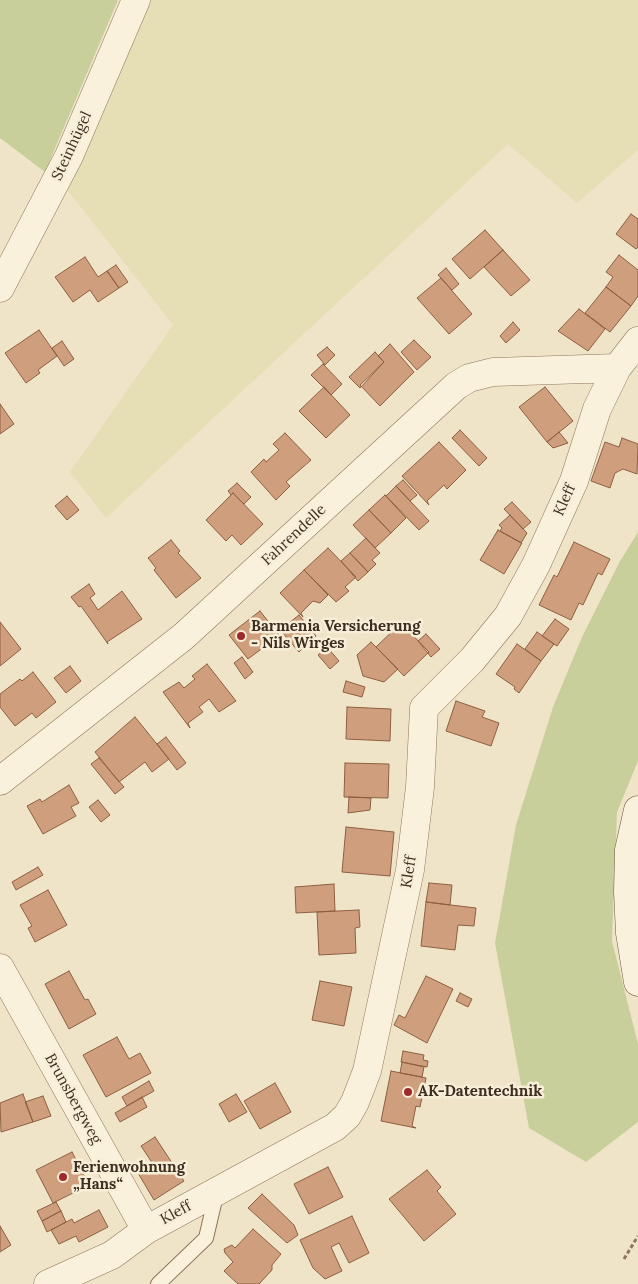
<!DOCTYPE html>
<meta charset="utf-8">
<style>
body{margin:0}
canvas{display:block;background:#f0e4c8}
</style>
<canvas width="638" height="1284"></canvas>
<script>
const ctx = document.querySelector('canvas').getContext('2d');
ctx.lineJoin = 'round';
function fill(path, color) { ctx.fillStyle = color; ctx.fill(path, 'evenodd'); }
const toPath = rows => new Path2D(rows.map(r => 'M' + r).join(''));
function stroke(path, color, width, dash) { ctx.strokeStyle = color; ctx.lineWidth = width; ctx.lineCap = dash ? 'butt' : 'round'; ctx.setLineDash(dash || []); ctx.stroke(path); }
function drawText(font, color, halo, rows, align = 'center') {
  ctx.font = font + ' Lora,serif'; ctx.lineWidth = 5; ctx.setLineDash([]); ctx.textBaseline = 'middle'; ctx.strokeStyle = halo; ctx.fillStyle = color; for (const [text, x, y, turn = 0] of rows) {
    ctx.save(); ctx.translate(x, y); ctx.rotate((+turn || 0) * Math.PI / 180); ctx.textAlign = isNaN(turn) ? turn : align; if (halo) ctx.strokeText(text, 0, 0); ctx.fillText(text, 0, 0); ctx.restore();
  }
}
const farmland = toPath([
 [146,0,638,0,638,150,577,203,508,144,106,518,70,472,173,325,66,188]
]);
const green = toPath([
 [0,0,118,0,45,172,0,138],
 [638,532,638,761,617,812,612,941,638,1044,638,1122,586,1162,529,1128,495,943,516,825,553,707,582,637,619,563]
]);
const building = toPath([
 [631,214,638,219,638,247,636,249,616,234,631,214],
 [485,230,503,250,470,279,452,259,485,230],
 [503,250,530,280,511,296,484,267,503,250],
 [619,255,638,270,638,296,631,306,606,287,613,277,606,272,619,255],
 [85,257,98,277,107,271,119,288,98,302,90,290,73,302,55,277,85,257],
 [116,265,128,282,119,288,107,271,116,265],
 [446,268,459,284,452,290,438,275,446,268],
 [441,278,472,314,449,334,417,298,441,278],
 [606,287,631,306,610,332,585,313,606,287],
 [579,309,605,329,588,351,558,331,579,309],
 [513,322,520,330,506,343,500,336,513,322],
 [39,330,57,356,38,370,40,373,26,383,5,353,39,330],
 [414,340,431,357,417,370,401,352,414,340],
 [62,341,74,359,64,366,52,348,62,341],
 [390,344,414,372,380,406,360,385,384,362,378,356,390,344],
 [327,347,335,355,325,365,317,355,327,347],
 [375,352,384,362,360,388,349,377,375,352],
 [323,364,342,384,331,395,311,375,323,364],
 [324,387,350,415,326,438,299,411,324,387],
 [545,387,573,421,547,442,519,407,545,387],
 [0,404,14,424,0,434,0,404],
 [460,430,487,458,479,466,452,438,460,430],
 [559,432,568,443,553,448,547,442,559,432],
 [285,433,311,460,286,482,290,486,276,500,251,472,264,459,266,462,279,450,273,444,285,433],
 [622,438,638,444,637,474,623,469,615,473,610,488,591,481,605,442,619,447,622,438],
 [439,442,466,470,447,489,444,485,427,501,429,505,402,476,439,442],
 [403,480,417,495,410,501,396,486,403,480],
 [237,483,251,497,244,504,233,493,231,495,228,491,237,483],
 [396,486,429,521,419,530,386,496,396,486],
 [233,493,263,524,241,545,232,535,226,541,206,520,233,493],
 [385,495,406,518,391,533,369,510,385,495],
 [67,496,79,510,67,520,55,506,67,496],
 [512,502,531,522,523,529,504,509,512,502],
 [369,510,391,533,375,548,353,525,369,510],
 [510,515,527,533,521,543,500,531,502,528,499,525,510,515],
 [498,530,522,543,504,574,480,560,498,530],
 [366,538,380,553,372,560,376,564,368,572,350,553,366,538],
 [171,540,180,551,178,553,201,578,176,598,154,570,156,568,148,558,171,540],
 [574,542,610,559,602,575,598,573,583,605,579,603,571,620,539,605,554,575,557,577,574,542],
 [328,548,356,577,345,587,349,591,336,602,304,570,328,548],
 [350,553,368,572,358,581,341,561,350,553],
 [304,570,328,595,320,603,313,601,301,613,303,617,280,593,304,570],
 [89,584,95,594,90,598,98,610,122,591,142,619,107,642,108,644,81,606,79,607,71,597,89,584],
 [260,611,282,639,271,647,268,644,248,659,229,635,260,611],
 [299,615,316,636,307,644,289,623,299,615],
 [555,619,569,629,557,646,542,636,555,619],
 [0,622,21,649,0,666,0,622],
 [289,623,307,644,299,652,281,631,289,623],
 [401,623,429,652,404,676,376,647,401,623],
 [537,632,554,644,541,661,525,649,537,632],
 [426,634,440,649,431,657,418,641,426,634],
 [371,642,398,669,384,682,363,676,357,655,371,642],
 [517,644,541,661,519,693,514,689,515,687,496,674,517,644],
 [327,647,339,661,330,669,318,655,327,647],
 [242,657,253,672,245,679,234,663,242,657],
 [207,664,236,701,219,712,209,699,199,707,203,712,188,723,190,728,163,692,179,682,184,688,195,679,192,676,207,664],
 [70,666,81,681,66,693,54,678,70,666],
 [33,672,56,702,36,718,32,713,15,726,0,707,0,694,20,679,22,681,33,672],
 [346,681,365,687,362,697,343,692,346,681],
 [456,701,485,711,482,717,499,723,491,746,446,731,456,701],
 [347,707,391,709,390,741,346,739,347,707],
 [135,717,169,759,152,772,145,762,119,782,95,752,135,717],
 [166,737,186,763,177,770,157,744,166,737],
 [99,758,124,787,115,794,91,764,99,758],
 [345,763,389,764,388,798,344,797,345,763],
 [69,785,79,803,71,807,76,816,43,834,27,806,40,799,42,802,69,785],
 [349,797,371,798,370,810,348,813,349,797],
 [98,800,110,815,101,822,89,807,98,800],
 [346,827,394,832,390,876,342,872,346,827],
 [38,867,43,875,16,890,12,882,38,867],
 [429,883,452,885,450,905,426,902,429,883],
 [334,884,335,911,296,913,295,887,334,884],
 [48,890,67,925,35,942,28,928,32,926,20,905,48,890],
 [426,902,476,908,474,926,458,925,455,950,421,946,426,902],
 [359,910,360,927,355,928,356,953,319,955,317,912,359,910],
 [69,971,85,1000,88,999,96,1014,69,1029,45,984,69,971],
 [426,976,453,989,427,1043,394,1025,399,1015,405,1018,426,976],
 [320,981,352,987,344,1026,312,1020,320,981],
 [460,993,472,999,468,1007,456,1001,460,993],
 [117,1037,129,1059,140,1053,151,1073,106,1097,83,1055,117,1037],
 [403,1051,424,1055,423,1060,428,1061,427,1067,401,1062,403,1051],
 [402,1062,424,1067,422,1077,400,1073,402,1062],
 [391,1071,426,1078,420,1107,416,1106,412,1126,416,1128,381,1121,391,1071],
 [149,1081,154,1091,127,1106,122,1097,149,1081],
 [275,1083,291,1112,260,1129,244,1101,275,1083],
 [23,1094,33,1122,1,1132,0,1103,23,1094],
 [236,1094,247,1112,229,1122,219,1104,236,1094],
 [43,1096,51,1116,33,1122,25,1102,43,1096],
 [142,1097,147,1107,120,1122,115,1113,142,1097],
 [155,1137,184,1181,154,1200,138,1173,153,1164,141,1146,155,1137],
 [72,1152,89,1185,53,1203,36,1170,72,1152],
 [328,1167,343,1197,309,1214,294,1184,328,1167],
 [427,1170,441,1187,437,1191,456,1214,424,1241,389,1199,427,1170],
 [262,1194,294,1225,298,1235,287,1243,248,1208,262,1194],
 [56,1202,61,1211,42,1221,37,1211,56,1202],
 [99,1210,108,1227,79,1242,76,1236,59,1244,51,1230,72,1219,74,1223,99,1210],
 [61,1211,66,1222,47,1232,42,1221,61,1211],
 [352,1216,369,1253,349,1263,339,1243,331,1247,342,1271,325,1279,313,1268,300,1240,352,1216],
 [0,1226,11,1245,0,1252,0,1226],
 [253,1229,281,1254,272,1265,272,1270,259,1284,238,1284,224,1271,233,1262,225,1253,224,1249,232,1245,235,1248,253,1229]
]);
const path = toPath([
 [624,1259,638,1236]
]);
const service = toPath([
 [158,1284,206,1238,217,1191]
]);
const minor = toPath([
 [0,288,69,156,136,0],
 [0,781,184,636,456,386,469,378,493,372,617,368],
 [0,968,146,1230],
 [48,1284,112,1255,146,1230,335,1127,347,1116,355,1102,367,1071,410,870,420,787,424,708,472,660,508,616,536,565,574,481,597,409,617,368,638,341]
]);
const secondary = toPath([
 [638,810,629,850,628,892,630,933,638,982]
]);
const markers = [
 [241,636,5,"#9e2a2b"],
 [408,1092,5,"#9e2a2b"],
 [63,1177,5,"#9e2a2b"]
];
const streetNames = [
 ["Steinhügel",72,146,-65],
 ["Kleff",565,500,-66],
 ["Fahrendelle",294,535,-43],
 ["Kleff",409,872,-81],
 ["Brunsbergweg",73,1099,61],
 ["Kleff",176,1213,-29]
];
const poiNames = [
 ["Barmenia Versicherung",251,627],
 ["- Nils Wirges",251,644],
 ["AK-Datentechnik",418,1092],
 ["Ferienwohnung",73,1168],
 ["„Hans“",73,1185]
];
fill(farmland, '#e6deb5');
fill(green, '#c9cf9b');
fill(building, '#cf9f7d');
stroke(building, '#8d5f41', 1);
stroke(service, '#8d765c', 16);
stroke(minor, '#8d765c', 29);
stroke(secondary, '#6f573f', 29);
stroke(path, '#8d765c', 3, [4, 2.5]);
stroke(service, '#faf1dc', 14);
stroke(minor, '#faf1dc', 28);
stroke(secondary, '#faf1dc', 28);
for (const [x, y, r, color] of markers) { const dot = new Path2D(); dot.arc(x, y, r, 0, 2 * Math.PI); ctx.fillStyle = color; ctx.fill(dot); stroke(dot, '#f7eed8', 2); }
drawText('15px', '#3d2e20', '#f7eed8', streetNames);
drawText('bold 15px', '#3d2e20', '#f7eed8', poiNames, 'left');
</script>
